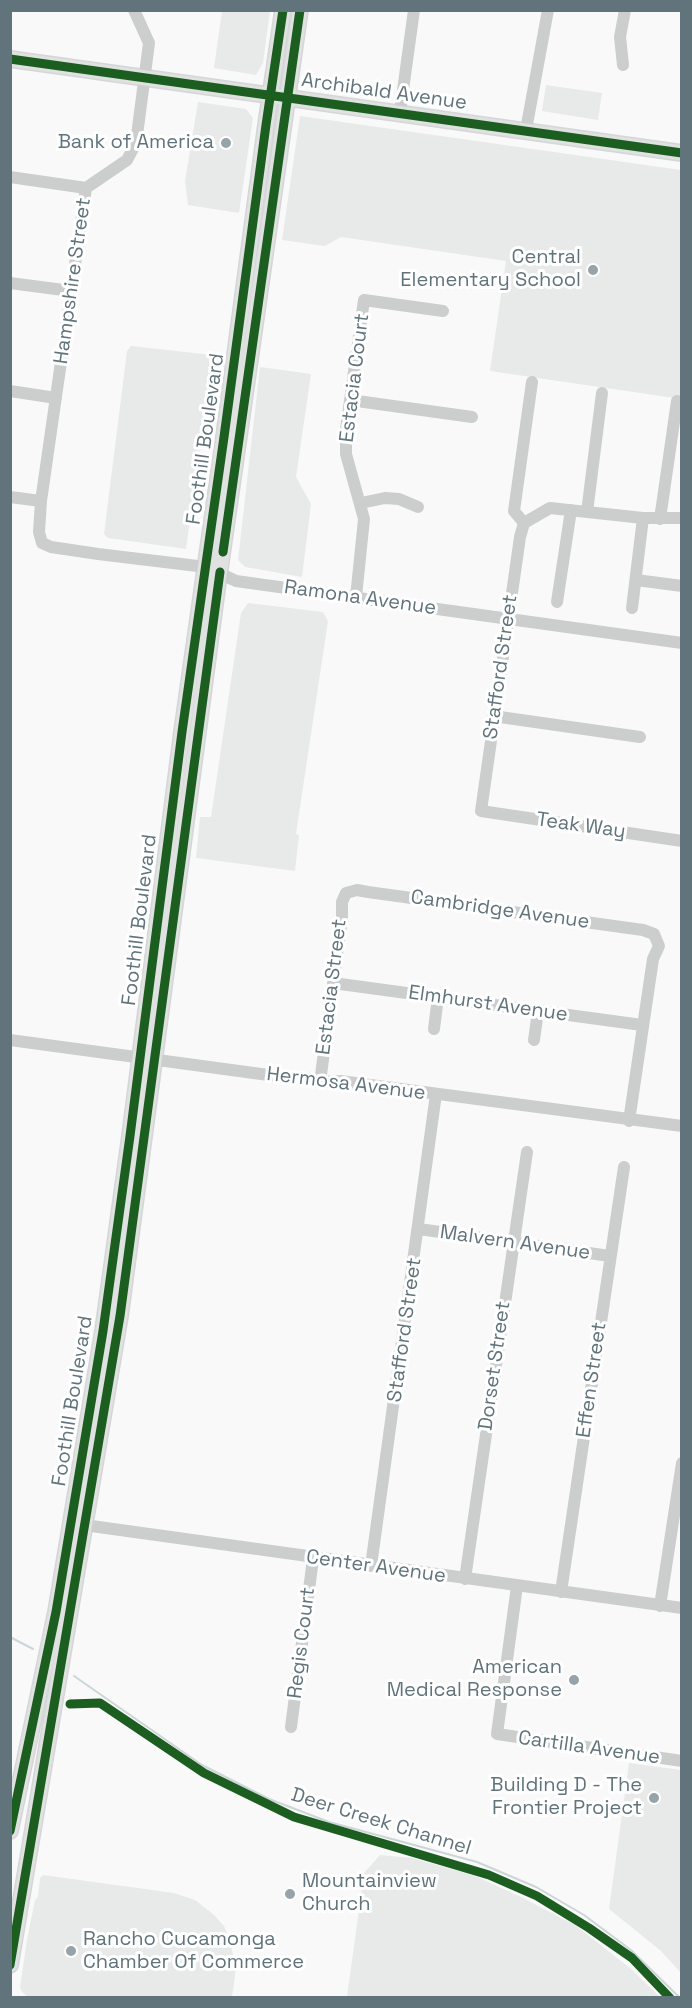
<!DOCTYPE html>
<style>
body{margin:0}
#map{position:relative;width:692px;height:2008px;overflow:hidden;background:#f9f9f9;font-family:"Space Grotesk",sans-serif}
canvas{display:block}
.frame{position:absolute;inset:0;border:12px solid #61747c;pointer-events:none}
</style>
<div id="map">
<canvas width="692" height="2008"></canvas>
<div class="frame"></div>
</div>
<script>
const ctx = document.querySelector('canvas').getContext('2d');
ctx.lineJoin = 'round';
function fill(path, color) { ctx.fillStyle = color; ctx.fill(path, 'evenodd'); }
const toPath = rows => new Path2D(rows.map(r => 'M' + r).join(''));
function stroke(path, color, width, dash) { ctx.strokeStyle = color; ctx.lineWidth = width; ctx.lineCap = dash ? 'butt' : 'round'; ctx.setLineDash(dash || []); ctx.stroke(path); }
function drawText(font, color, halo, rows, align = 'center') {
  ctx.font = font + ' "Space Grotesk",sans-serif'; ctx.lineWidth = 6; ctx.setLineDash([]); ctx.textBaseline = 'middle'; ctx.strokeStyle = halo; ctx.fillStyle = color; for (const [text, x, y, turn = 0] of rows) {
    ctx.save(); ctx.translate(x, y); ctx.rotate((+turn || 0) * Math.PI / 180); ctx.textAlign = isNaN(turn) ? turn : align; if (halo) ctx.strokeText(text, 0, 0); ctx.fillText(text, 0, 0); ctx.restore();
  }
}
const built = toPath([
 [222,11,270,11,263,63,256,75,214,68],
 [546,85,602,93,598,120,542,111],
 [198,102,246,109,253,118,239,213,188,205,185,181],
 [300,116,681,170,681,399,490,371,506,261,341,237,325,246,282,240],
 [131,346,212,355,186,549,108,538,104,534,127,351],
 [260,367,311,374,296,477,311,504,302,577,245,567,238,560],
 [248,603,323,612,328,621,296,834,299,835,295,871,196,858,200,817,211,817,241,613],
 [629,1763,681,1770,681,1973,661,1951,609,1909],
 [380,1855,412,1858,473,1875,521,1897,575,1925,630,1968,660,1997,347,1997,364,1873],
 [43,1875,174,1893,195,1900,213,1914,224,1926,230,1941,236,1969,232,1997,27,1996,22,1992,20,1987,27,1940,35,1900,38,1897,40,1878]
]);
const stream = toPath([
 [10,1637,33,1649],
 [74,1676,202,1765,269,1799,329,1822,477,1862,536,1887,584,1915,631,1950,680,1998]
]);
const minor = toPath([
 [134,10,149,43,136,143,127,160,86,188,41,501,39,532,42,543,51,547,98,554,206,567,236,581,682,643],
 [623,65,620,37,625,10],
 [400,112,414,10],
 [526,130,548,10],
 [10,177,86,188],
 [10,283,71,291],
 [10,391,56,398],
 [350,400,472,417],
 [10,497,41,501],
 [361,503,385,498,399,499,418,507],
 [587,512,602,393],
 [660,519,677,401],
 [524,523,520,537,481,811,682,841],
 [524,523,550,508,643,518,682,518],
 [524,523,514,511,532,382],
 [636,580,682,586],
 [356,597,364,519,346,454,346,429,364,300,443,311],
 [557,602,571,510],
 [632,608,643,518],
 [493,716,640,737],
 [333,983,642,1025],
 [434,1029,438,997],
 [10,1040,320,1082,340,1081,682,1126],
 [534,1040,538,1011],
 [320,1082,342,918,342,902,346,893,357,890,368,892,643,930,654,934,659,946,653,959,629,1121],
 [419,1229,610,1256],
 [77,1524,682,1608],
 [371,1566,436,1094],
 [465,1579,527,1152],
 [517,1586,497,1734,682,1761],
 [561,1592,624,1167],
 [660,1606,682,1463],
 [291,1727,313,1559]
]);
const major = toPath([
 [10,59,682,153],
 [10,1831,56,1612,103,1331,130,1136,182,732,224,437,266,125,283,10],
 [10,1965,120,1316,217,589,300,10]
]);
const cycleway = toPath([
 [10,59,682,153],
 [223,552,300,10],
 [70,1704,100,1703,204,1773,294,1817,489,1875,537,1896,589,1928,632,1958,670,1998],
 [10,1831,56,1612,103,1331,130,1136,182,732,224,437,266,125,283,10],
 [10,1965,120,1316,220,572]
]);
const markers = [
 [226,143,6,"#96a3a8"],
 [593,270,6,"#96a3a8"],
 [574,1680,6,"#96a3a8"],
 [654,1798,6,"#96a3a8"],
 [290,1894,6,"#96a3a8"],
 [71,1951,6,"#96a3a8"]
];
const streetNames = [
 ["Archibald Avenue",384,92,8],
 ["Hampshire Street",73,281,-82],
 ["Estacia Court",355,378,-83],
 ["Foothill Boulevard",206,439,-82],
 ["Ramona Avenue",360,598,8],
 ["Stafford Street",501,667,-82],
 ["Teak Way",581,826,8],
 ["Cambridge Avenue",500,910,8],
 ["Foothill Boulevard",140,920,-83],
 ["Estacia Street",332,987,-83],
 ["Elmhurst Avenue",488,1004,8],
 ["Hermosa Avenue",346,1084,7],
 ["Malvern Avenue",515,1243,8],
 ["Stafford Street",405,1330,-82],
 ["Dorset Street",495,1366,-82],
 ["Effen Street",592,1380,-82],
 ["Foothill Boulevard",73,1401,-81],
 ["Center Avenue",376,1567,8],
 ["Regis Court",302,1643,-83],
 ["Cartilla Avenue",589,1748,8],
 ["Deer Creek Channel",381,1822,17]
];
const poiNames = [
 ["Bank of America",214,143],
 ["Central",581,258],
 ["Elementary School",581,281],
 ["American",562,1668],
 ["Medical Response",562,1691],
 ["Building D - The",642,1786],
 ["Frontier Project",642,1809],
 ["Mountainview",302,1882,"left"],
 ["Church",302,1905,"left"],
 ["Rancho Cucamonga",83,1940,"left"],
 ["Chamber Of Commerce",83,1963,"left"]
];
fill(built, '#e7eae9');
stroke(stream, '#ccd6d8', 2);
stroke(major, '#d5d6d7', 18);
stroke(minor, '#cccece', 12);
stroke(major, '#e0e1e1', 15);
stroke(cycleway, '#1b5e20', 9);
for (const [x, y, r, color] of markers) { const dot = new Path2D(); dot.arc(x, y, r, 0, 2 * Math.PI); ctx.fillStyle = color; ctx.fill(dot); stroke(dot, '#fff', 2); }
drawText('20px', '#61747c', '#fff', streetNames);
drawText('20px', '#61747c', '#fff', poiNames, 'right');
</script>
